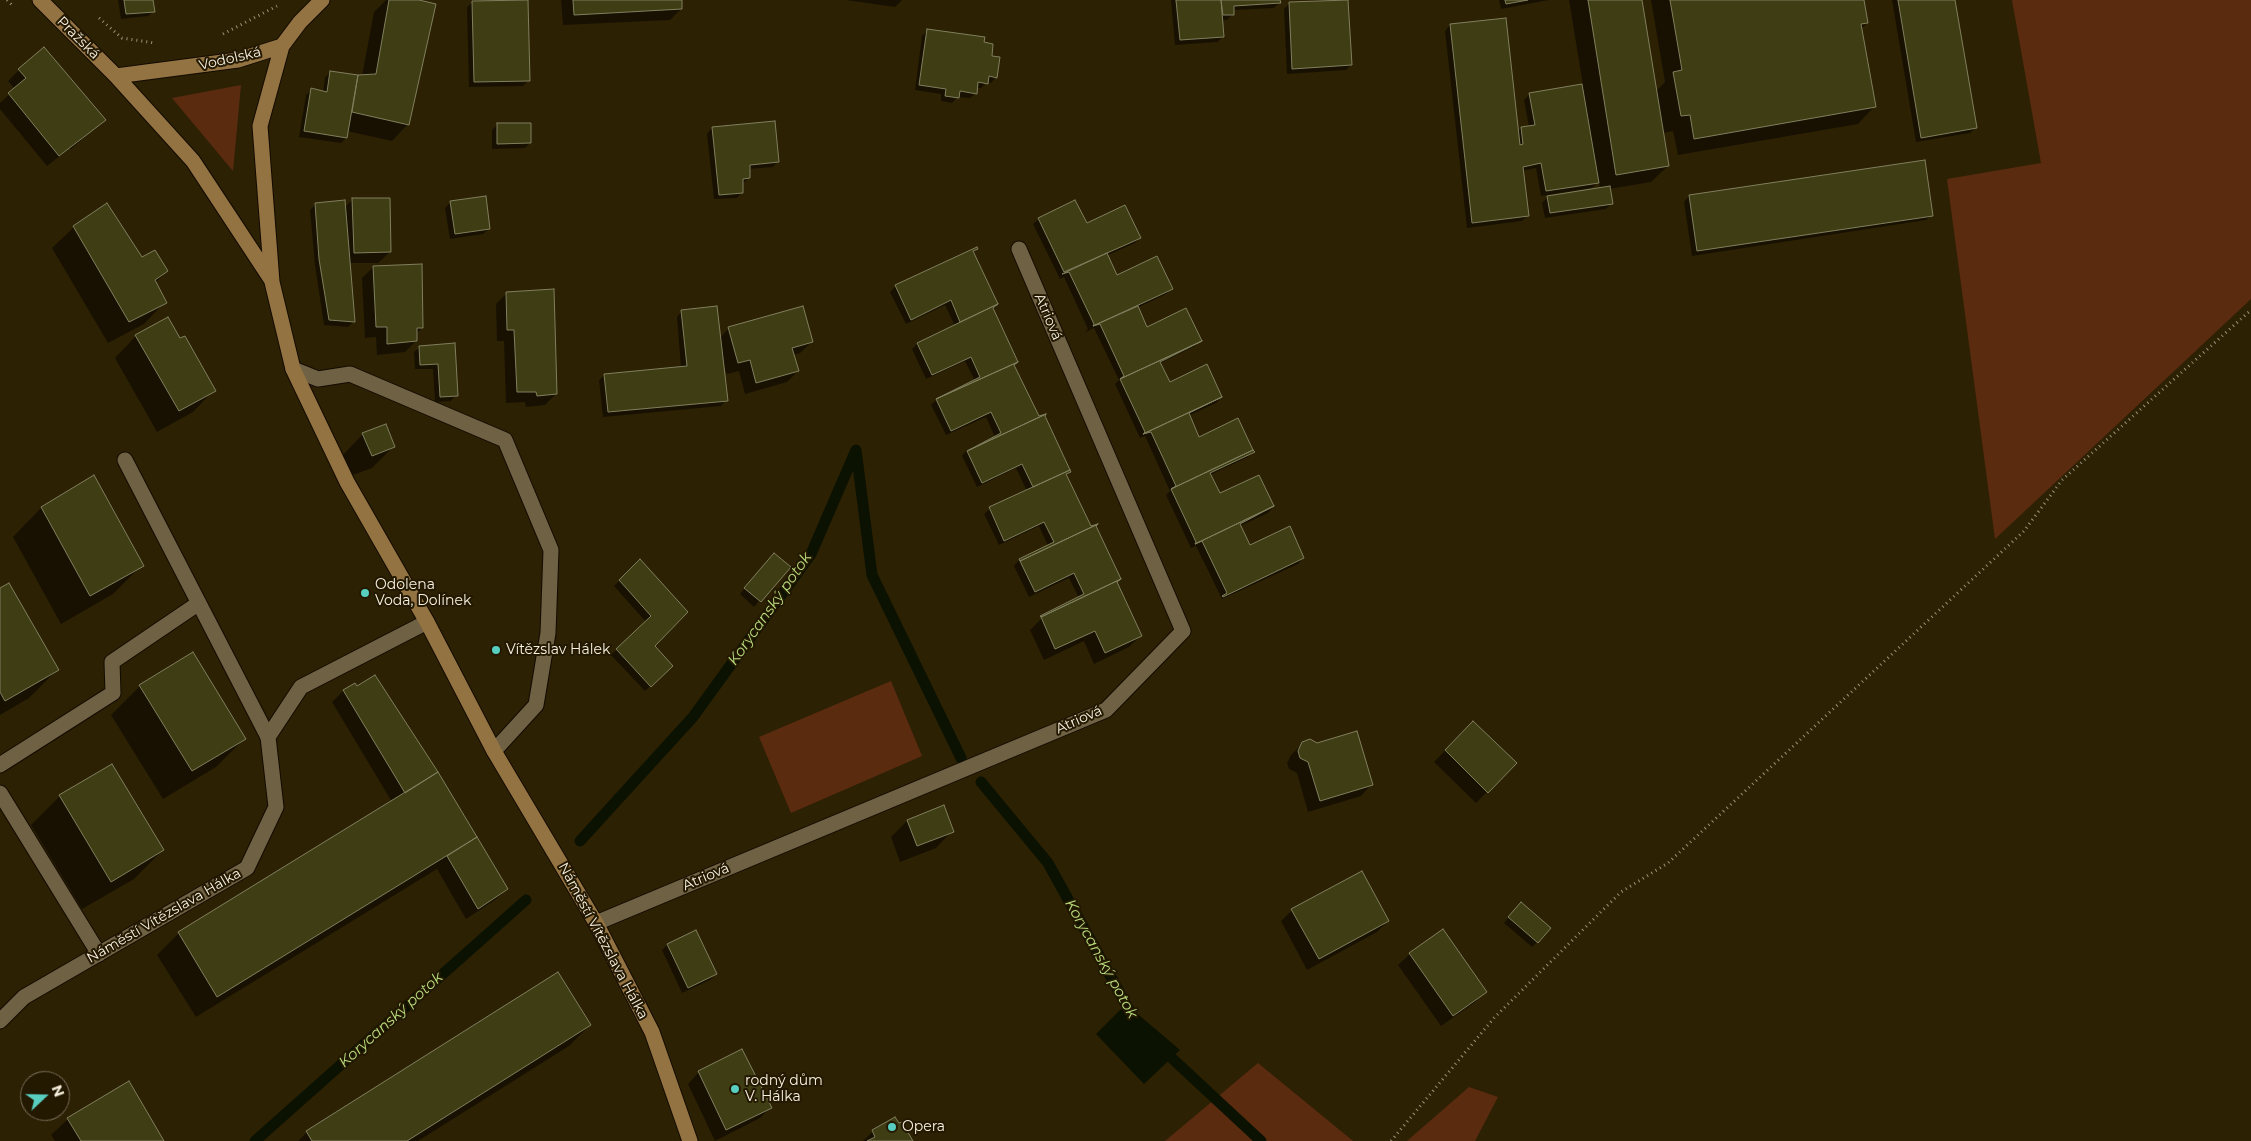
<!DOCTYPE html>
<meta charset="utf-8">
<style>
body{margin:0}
#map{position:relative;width:2251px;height:1141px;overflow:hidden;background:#2d2104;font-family:Montserrat,sans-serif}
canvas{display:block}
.north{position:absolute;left:20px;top:1071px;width:50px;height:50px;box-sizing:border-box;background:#231800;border:1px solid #796f5a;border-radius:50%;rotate:69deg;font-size:14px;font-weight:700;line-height:20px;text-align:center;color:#f9f1e0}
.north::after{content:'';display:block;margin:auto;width:18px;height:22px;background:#58cec1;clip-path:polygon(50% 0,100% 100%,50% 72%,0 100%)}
</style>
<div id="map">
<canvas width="2251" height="1141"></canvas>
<div class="north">N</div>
</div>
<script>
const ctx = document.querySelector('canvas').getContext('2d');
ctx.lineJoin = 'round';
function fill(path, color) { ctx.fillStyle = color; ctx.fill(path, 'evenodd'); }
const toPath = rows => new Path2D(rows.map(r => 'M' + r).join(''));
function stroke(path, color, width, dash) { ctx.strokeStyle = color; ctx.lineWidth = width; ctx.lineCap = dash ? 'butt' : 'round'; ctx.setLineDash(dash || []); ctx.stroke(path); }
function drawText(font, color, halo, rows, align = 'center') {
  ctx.font = font + ' Montserrat,sans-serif'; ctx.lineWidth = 4; ctx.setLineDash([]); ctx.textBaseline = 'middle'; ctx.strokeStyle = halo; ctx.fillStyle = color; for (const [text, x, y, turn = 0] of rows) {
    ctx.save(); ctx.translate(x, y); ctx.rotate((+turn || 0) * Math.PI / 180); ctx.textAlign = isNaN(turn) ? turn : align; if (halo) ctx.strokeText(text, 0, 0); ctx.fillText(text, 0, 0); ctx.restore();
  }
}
const green = toPath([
 [2012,0,2251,0,2251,299,1995,539,1947,179,2041,163],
 [241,85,233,171,172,98],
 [891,681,922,756,791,813,759,737],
 [1258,1063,1353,1141,1165,1141],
 [1469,1087,1498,1097,1475,1141,1407,1141]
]);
const water = toPath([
 [1126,1004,1180,1050,1144,1084,1096,1034]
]);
const shadow = toPath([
 [118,0,152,0,154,11,148,16,121,19],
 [386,0,413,0,408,124,392,141,347,131,346,138,341,143,299,137,306,95,312,90,323,92,325,78,330,72,362,76,374,12],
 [561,0,681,0,681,9,670,20,563,25],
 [846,0,902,0,895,7],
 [1171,0,1279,0,1279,3,1274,8,1233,10,1233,14,1227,20,1222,20,1223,37,1217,42,1175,45],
 [1499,0,1549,0,1501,9],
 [1569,0,1641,0,1656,91,1665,82,1651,0,1863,0,1867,23,1861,29,1874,107,1858,124,1678,155,1673,131,1663,133,1668,166,1651,182,1609,189,1612,203,1606,209,1545,218,1542,203,1547,198,1600,189,1599,181,1592,188,1541,196,1536,168,1522,171,1528,215,1522,221,1467,228,1445,31,1450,25,1505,19,1518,132,1521,128,1529,127,1524,100,1530,94,1583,85],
 [1892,0,1954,0,1976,128,1970,133,1916,142],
 [473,2,529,80,523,86,469,87,467,7],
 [1289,4,1351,65,1346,70,1287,74,1284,9],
 [927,31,983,43,990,58,996,77,991,83,987,82,981,88,976,88,976,93,970,98,957,97,952,103,941,101,941,94,915,90,922,36],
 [19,70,104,120,71,149,70,148,47,166,0,109,0,103,15,89,8,81],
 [497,125,530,143,525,148,492,149,492,130],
 [712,128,778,161,773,167,749,169,749,178,742,184,742,192,737,198,714,199,707,134],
 [1689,196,1932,215,1926,220,1692,256,1684,202],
 [353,199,390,252,378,263,348,263,353,322,348,327,324,325,315,265,310,210,315,205,344,208],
 [450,203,489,229,483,234,450,239,445,208],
 [1039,219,1086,225,1140,238,1135,243,1106,256,1116,277,1172,289,1166,294,1137,308,1146,328,1200,341,1195,346,1159,364,1169,384,1207,366,1221,398,1216,403,1188,416,1198,439,1253,452,1248,457,1210,475,1219,495,1258,476,1273,507,1268,513,1240,526,1250,547,1303,558,1298,564,1222,599,1196,546,1191,548,1166,495,1170,491,1145,436,1140,438,1115,384,1119,380,1094,328,1084,333,1088,329,1064,277,1060,279,1033,224],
 [74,227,167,271,155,283,165,302,144,324,108,343,52,248],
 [971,251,997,306,993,310,1017,362,1014,366,1038,418,1069,472,1065,476,1140,636,1129,647,1094,664,1084,641,1044,660,1030,630,1042,618,1080,600,1069,578,1029,597,1014,566,1019,560,1048,546,1039,526,999,545,984,514,990,509,1027,491,1016,468,977,487,962,456,967,450,995,437,986,417,946,435,931,405,937,399,975,381,965,361,926,379,912,349,917,344,955,326,945,305,906,324,890,292,895,287],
 [373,267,422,328,416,334,416,341,405,352,377,355,376,337,365,338,362,278],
 [507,293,556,394,545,405,526,407,525,402,506,403,504,341,497,341,496,304],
 [682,311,720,338,729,328,812,342,800,353,793,355,798,371,787,382,745,394,739,371,727,374,722,363,726,400,721,406,603,417,599,380,605,375,681,368,677,317],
 [136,336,179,340,214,390,193,412,157,432,115,358],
 [454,344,456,395,451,401,435,402,433,369,415,369,414,352,420,347],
 [363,434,394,446,372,468,350,476,342,456],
 [94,477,142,565,113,594,61,624,13,537,41,508],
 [769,560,789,567,754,607,740,594],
 [640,561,686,612,654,646,671,666,645,691,611,655,646,622,614,586],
 [0,589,57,670,29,698,0,715],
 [355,684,437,774,507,889,495,900,466,919,437,869,196,1017,157,955,179,933,392,802,332,702,343,691],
 [140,686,244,739,216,767,163,799,111,715],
 [1473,722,1515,763,1476,803,1434,762],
 [1303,743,1372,784,1361,796,1308,812,1297,773,1289,769,1287,763,1291,755],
 [60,796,163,850,134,879,82,909,31,825],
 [907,821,952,831,936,848,900,862,891,837],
 [1516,909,1537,942,1532,947,1504,923],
 [1292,910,1388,921,1377,932,1307,970,1281,921],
 [1443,931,1485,992,1474,1003,1441,1026,1398,965,1410,954],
 [667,945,716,974,710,980,682,993,662,950],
 [558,974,590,1025,569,1046,418,1141,298,1141,307,1132],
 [699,1072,771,1107,760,1118,715,1141,688,1084],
 [68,1119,163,1141,55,1141,51,1135],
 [873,1131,912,1141,863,1141]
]);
const stream = toPath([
 [981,782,1048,863,1133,1017],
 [580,841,693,717,811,554,856,450,872,575,961,758],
 [1162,1049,1261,1141],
 [255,1141,526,900]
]);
const building = toPath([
 [124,0,153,0,155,12,126,14,124,0],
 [389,0,419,0,436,4,409,125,352,112,358,75,376,74,389,0],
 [528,0,530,81,474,82,472,1,528,0],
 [573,0,682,0,682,9,574,15,573,0],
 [1176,0,1221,0,1224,37,1180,40,1176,0],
 [1221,0,1280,0,1281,3,1234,6,1234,15,1223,15,1221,0],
 [1348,0,1352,65,1292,69,1289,2,1348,0],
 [1505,0,1528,0,1506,4,1505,0],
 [1588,0,1642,0,1669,166,1616,175,1588,0],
 [1670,0,1864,0,1868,23,1861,24,1876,107,1694,139,1690,115,1681,116,1673,72,1682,70,1670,0],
 [1898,0,1955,0,1977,128,1921,138,1898,0],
 [1506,18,1520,145,1523,144,1521,127,1535,125,1529,93,1582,84,1599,183,1546,191,1541,163,1523,167,1529,216,1472,223,1450,24,1506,18],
 [927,29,985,37,984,42,993,44,992,56,1000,57,997,78,989,76,988,84,978,82,977,94,960,91,959,98,945,96,946,89,919,85,927,29],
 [44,47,106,120,59,156,8,93,26,78,18,69,44,47],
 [330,71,358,75,347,138,304,131,311,88,327,92,330,71],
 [775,121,779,162,750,165,750,178,743,179,743,193,719,195,712,127,775,121],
 [497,123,531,123,531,143,497,144,497,123],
 [1925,160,1933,216,1697,251,1689,195,1925,160],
 [1610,186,1613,204,1550,213,1547,196,1610,186],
 [486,196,490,229,455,234,450,201,486,196],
 [352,198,390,198,391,252,354,253,352,198],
 [345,200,355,322,329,320,319,259,315,203,345,200],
 [1075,200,1087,223,1125,205,1141,238,1064,272,1038,218,1075,200],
 [107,203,142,257,155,250,168,271,155,280,167,303,129,322,73,226,107,203],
 [977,247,978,249,973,251,998,304,960,322,951,300,911,320,895,285,977,247],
 [1107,253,1117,275,1157,256,1173,289,1093,326,1094,324,1069,272,1062,274,1107,253],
 [422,264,423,328,417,328,417,341,387,344,387,327,376,327,373,266,422,264],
 [554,289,557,394,537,396,536,392,517,392,514,330,507,330,506,292,554,289],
 [998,304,993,308,1018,362,936,399,980,377,971,357,932,375,917,343,998,304],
 [717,306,728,401,608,412,604,374,687,366,681,310,717,306],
 [803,306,813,342,792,348,799,371,756,383,750,360,738,363,728,327,803,306],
 [1138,306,1147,327,1186,308,1202,341,1120,379,1124,376,1100,324,1093,326,1138,306],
 [168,317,180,338,185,336,216,391,179,411,135,335,168,317],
 [1202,341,1160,362,1170,382,1207,364,1222,397,1143,434,1145,432,1120,379,1202,341],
 [455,343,458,396,440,397,438,364,420,365,419,346,455,343],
 [1018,362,1014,365,1039,416,1046,414,967,451,1001,433,991,412,951,431,936,399,1018,362],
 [1222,397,1189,413,1199,437,1238,418,1253,450,1171,489,1176,486,1151,432,1143,434,1222,397],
 [1046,414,1045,416,1070,470,1033,487,1022,464,982,483,967,451,1046,414],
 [386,424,395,447,372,456,362,433,386,424],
 [1253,450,1255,452,1210,473,1220,493,1259,475,1274,506,1195,544,1196,542,1171,489,1253,450],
 [1070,470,1071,472,1066,474,1091,526,1098,524,1020,561,1019,559,1054,542,1044,522,1004,541,989,507,1070,470],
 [94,475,144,566,90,596,41,507,94,475],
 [1274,506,1240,524,1250,545,1290,526,1304,558,1223,597,1222,596,1227,593,1202,541,1195,544,1274,506],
 [1098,524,1096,526,1121,579,1041,617,1040,616,1084,594,1074,573,1035,592,1020,561,1098,524],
 [774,553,791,567,761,602,744,588,774,553],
 [640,559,688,612,655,646,673,666,651,687,616,649,651,616,619,580,640,559],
 [1121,579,1117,582,1142,636,1105,653,1095,631,1055,649,1041,617,1121,579],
 [9,583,59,670,5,701,0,692,0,588,9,583],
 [193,652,246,739,192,771,139,685,193,652],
 [375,675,438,772,405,793,343,690,355,683,357,686,375,675],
 [1473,721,1517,763,1488,793,1445,750,1473,721],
 [1357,731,1373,785,1320,801,1308,762,1300,758,1298,751,1302,742,1310,739,1317,743,1357,731],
 [112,764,164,850,111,882,59,795,112,764],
 [438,772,477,837,217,997,178,932,438,772],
 [944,805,954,832,917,846,907,820,944,805],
 [477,837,508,889,478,909,447,856,477,837],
 [1362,871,1389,921,1319,959,1291,909,1362,871],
 [1521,902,1551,928,1538,943,1508,917,1521,902],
 [1443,929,1487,992,1453,1016,1409,953,1443,929],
 [696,930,717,974,688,988,667,944,696,930],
 [558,972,591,1025,407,1141,312,1141,306,1131,558,972],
 [742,1049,772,1108,726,1130,698,1071,742,1049],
 [129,1081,164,1141,81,1141,67,1118,129,1081],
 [895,1117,899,1123,902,1122,913,1141,867,1141,875,1137,872,1130,895,1117]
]);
const path = toPath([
 [7,0,14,7],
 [99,18,122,38,155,43],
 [223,34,277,6],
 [1391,1141,1494,1018,1621,892,1668,863,2024,531,2062,480,2251,310]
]);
const lane = toPath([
 [293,369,318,379,350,374,505,440,551,550,548,633,536,705,494,751],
 [125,460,268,737],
 [0,765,113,693,112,662,199,603],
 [0,793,99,954]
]);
const street = toPath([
 [596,923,1106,710,1183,631,1019,249],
 [0,1021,24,997,247,868,276,807,268,737,301,687,427,622]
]);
const secondary = toPath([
 [40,0,116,76,193,161,272,281],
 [282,46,260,126,272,282,293,369,347,482,427,622,494,751,596,923,652,1032,690,1141],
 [116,76,238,60,282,46,300,22,322,0]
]);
const markers = [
 [365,593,5,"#58cec1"],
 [496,650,5,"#58cec1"],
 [735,1089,5,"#58cec1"],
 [892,1127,5,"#58cec1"]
];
const streetNames = [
 ["Pražská",78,38,45],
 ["Vodolská",230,59,-13],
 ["Atriová",1048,317,67],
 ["Atriová",1079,720,-24],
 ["Atriová",706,877,-23],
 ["Náměstí Vítězslava Hálka",164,916,-30],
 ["Náměstí Vítězslava Hálka",603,941,62]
];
const poiNames = [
 ["Odolena",375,585],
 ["Voda, Dolínek",375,601],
 ["Vítězslav Hálek",506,650],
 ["rodný dům",745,1081],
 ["V. Hálka",745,1097],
 ["Opera",902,1127]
];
const waterNames = [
 ["Korycanský potok",770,609,-55],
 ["Korycanský potok",1101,959,61],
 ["Korycanský potok",391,1020,-42]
];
fill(green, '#5b2b10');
fill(water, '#0b1201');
fill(shadow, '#0007');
stroke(stream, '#0b1201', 11);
fill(building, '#3f3d14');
stroke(building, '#807f5e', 1);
stroke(lane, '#130b00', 17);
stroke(street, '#130b00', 17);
stroke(secondary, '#130b00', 17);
stroke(path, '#9b927b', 3, [1, 4]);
stroke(lane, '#6f6143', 15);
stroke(street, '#6f6143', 15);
stroke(secondary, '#947342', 15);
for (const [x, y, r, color] of markers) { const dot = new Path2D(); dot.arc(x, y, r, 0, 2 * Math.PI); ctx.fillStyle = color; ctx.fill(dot); stroke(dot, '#231800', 2); }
drawText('14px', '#f9f1e0', '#231800', streetNames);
drawText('14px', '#f9f1e0', '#231800', poiNames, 'left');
drawText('italic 15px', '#badf7e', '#231800', waterNames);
</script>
